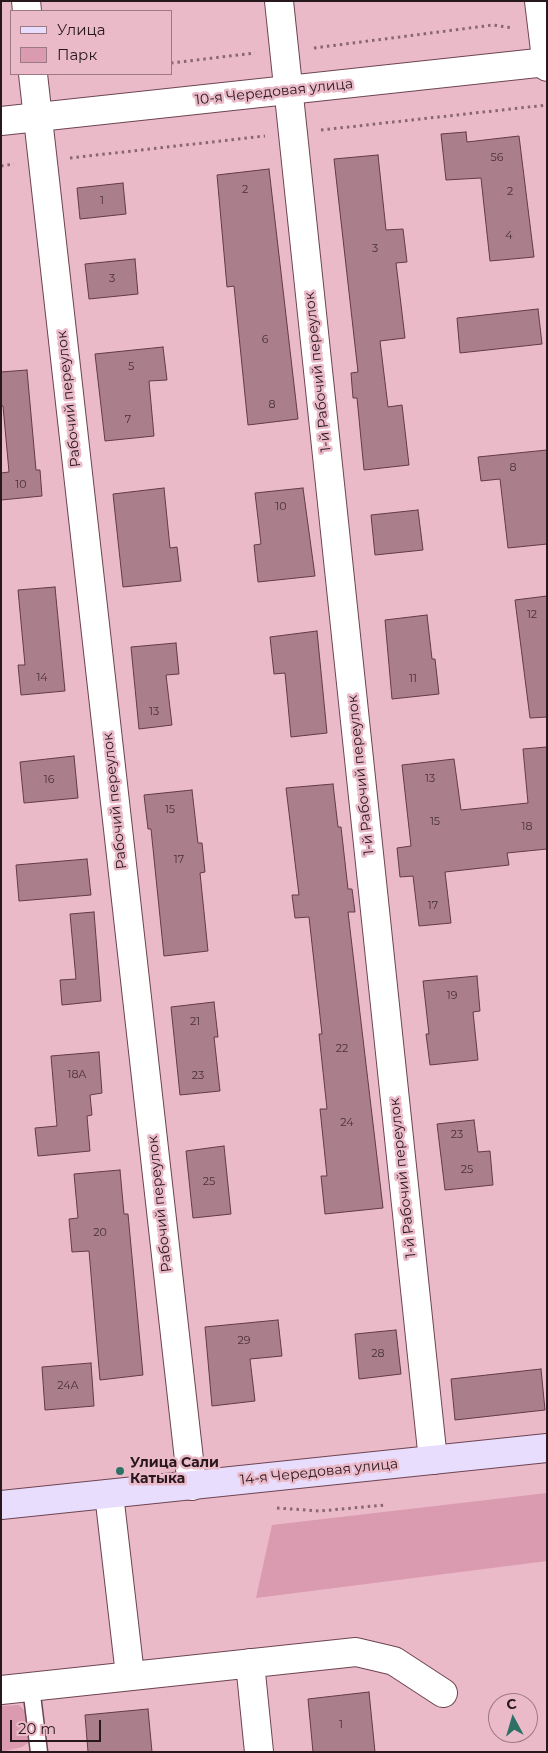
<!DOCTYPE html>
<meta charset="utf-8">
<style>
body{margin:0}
#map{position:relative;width:548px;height:1753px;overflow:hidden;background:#ebbac9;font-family:Montserrat,sans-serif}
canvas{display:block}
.frame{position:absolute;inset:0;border:2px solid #28171d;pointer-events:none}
.legend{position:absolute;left:10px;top:10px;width:162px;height:65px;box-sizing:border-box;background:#ebbac9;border:1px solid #9d7984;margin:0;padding:6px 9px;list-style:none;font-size:15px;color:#28171d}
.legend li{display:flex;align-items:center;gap:10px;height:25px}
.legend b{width:25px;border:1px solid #9d7984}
.north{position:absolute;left:488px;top:1693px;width:50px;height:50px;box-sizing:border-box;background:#ebbac9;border:1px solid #9d7984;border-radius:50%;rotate:354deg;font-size:14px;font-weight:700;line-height:20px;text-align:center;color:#28171d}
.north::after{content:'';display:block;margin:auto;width:18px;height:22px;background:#2d7164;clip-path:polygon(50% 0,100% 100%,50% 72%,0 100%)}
.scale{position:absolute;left:10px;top:1720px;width:91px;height:22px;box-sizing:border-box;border:2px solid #28171d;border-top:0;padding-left:6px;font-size:15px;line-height:18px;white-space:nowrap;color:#28171d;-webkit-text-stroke:4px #ebbac9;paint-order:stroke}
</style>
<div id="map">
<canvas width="548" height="1753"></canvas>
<div class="frame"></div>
<ul class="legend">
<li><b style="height:6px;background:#e8ddfd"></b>Улица</li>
<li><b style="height:14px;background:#da9aaf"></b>Парк</li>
</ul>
<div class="north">С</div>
<div class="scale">20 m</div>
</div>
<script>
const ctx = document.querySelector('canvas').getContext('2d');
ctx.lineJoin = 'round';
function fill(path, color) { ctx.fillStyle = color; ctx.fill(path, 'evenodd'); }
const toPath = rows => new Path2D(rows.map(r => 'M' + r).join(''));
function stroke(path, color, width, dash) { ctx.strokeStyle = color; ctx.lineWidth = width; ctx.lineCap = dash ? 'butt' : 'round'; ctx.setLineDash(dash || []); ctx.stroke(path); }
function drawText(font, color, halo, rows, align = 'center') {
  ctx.font = font + ' Montserrat,sans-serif'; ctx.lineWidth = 5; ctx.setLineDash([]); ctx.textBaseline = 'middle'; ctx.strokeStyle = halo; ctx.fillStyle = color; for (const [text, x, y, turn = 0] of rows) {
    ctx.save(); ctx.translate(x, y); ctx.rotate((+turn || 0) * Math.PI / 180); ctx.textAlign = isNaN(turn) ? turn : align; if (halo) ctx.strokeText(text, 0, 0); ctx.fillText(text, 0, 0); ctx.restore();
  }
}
const green = toPath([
 [547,1493,547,1561,256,1598,272,1525],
 [19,1705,27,1713,31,1741,22,1747,1,1752,1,1706]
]);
const building = toPath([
 [466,132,467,142,519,136,534,257,490,261,481,178,446,180,441,134,466,132],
 [378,155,386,230,403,229,407,262,396,263,405,338,380,341,388,407,402,405,409,465,364,470,357,398,353,398,351,373,358,372,334,159,378,155],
 [269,169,298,419,248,425,234,286,227,287,217,175,269,169],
 [123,183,126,214,80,219,77,188,123,183],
 [135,259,138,294,89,299,85,264,135,259],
 [538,309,542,344,460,353,457,318,538,309],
 [163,347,167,380,149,381,154,436,105,441,95,354,163,347],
 [27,370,36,470,40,470,42,496,1,500,1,473,9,472,3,406,1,406,1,372,27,370],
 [547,450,547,544,508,548,500,479,481,481,478,457,547,450],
 [164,488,170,548,177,547,181,581,123,587,113,494,164,488],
 [303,488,315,576,258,582,254,545,261,544,255,493,303,488],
 [418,510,423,550,375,555,371,515,418,510],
 [55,587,65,691,21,695,18,665,25,665,18,590,55,587],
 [547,596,547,717,530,718,515,600,547,596],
 [427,615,432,659,435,659,439,694,392,699,385,620,427,615],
 [317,631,327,733,291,737,285,673,274,674,270,637,317,631],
 [176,643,179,674,166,675,172,725,139,729,131,647,176,643],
 [547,747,547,849,507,853,509,865,445,872,451,923,419,926,413,876,400,877,397,848,411,846,402,765,454,759,461,810,528,803,523,749,547,747],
 [74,756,78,798,24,803,20,762,74,756],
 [333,784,338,827,341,827,348,889,352,889,355,912,348,912,383,1208,325,1214,321,1176,327,1176,320,1109,327,1109,319,1034,322,1034,309,917,295,918,292,895,299,895,286,788,333,784],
 [192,790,198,843,202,843,205,872,200,873,208,951,164,956,151,829,148,829,144,795,192,790],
 [87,859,91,895,19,901,16,865,87,859],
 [94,912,101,1001,62,1005,60,980,76,979,70,914,94,912],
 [477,976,480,1011,473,1012,478,1060,430,1065,426,1034,429,1034,423,981,477,976],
 [214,1002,218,1037,214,1037,220,1091,180,1095,171,1007,214,1002],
 [99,1052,102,1093,90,1095,92,1115,87,1116,90,1151,38,1156,35,1128,57,1126,51,1056,99,1052],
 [474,1120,478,1152,490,1151,493,1185,445,1190,437,1124,474,1120],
 [224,1146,231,1214,193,1218,186,1151,224,1146],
 [120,1170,124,1214,128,1214,143,1375,100,1380,89,1251,72,1252,69,1219,78,1218,74,1174,120,1170],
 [278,1320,282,1356,250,1359,255,1401,212,1406,205,1327,278,1320],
 [396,1330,401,1374,359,1379,355,1334,396,1330],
 [91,1363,94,1406,45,1410,42,1367,91,1363],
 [541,1369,545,1410,455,1420,451,1379,541,1369],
 [369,1692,375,1752,313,1752,308,1699,369,1692],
 [148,1709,152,1752,88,1752,85,1715,148,1709]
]);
const path = toPath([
 [314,48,493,25,513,28],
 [171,63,255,53],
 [321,130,547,105],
 [70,158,265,136],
 [1,166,14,164],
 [277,1508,320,1511,385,1505]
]);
const service = toPath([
 [31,1687,39,1752]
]);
const minor = toPath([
 [26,1,27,11],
 [279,1,433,1460],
 [539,1,547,67],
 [33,74,192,1486],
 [109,1494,130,1675],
 [250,1663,259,1752],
 [1,1690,356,1652,394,1661,443,1693]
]);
const tertiary = toPath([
 [1,121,547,62]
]);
const secondary = toPath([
 [1,1505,547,1448]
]);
const markers = [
 [120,1471,5,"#2d7164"]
];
const numberNames = [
 ["56",497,158],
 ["2",245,190],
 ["2",510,192],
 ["1",102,201],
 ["4",509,236],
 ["3",375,249],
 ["3",112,279],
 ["6",265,340],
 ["5",131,367],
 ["8",272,405],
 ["7",128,420],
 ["8",513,468],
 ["10",21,485],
 ["10",281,507],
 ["12",532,615],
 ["14",42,678],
 ["11",413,679],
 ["13",154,712],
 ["13",430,779],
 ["16",49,780],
 ["15",170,810],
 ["15",435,822],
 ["18",527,827],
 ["17",179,860],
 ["17",433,906],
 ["19",452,996],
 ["21",195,1022],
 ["22",342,1049],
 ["18А",77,1075],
 ["23",198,1076],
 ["24",347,1123],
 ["23",457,1135],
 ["25",467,1170],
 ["25",209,1182],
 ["20",100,1233],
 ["29",244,1341],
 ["28",378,1354],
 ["24А",68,1386],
 ["1",341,1725]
];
const streetNames = [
 ["10-я Чередовая улица",274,92,-6],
 ["1-й Рабочий переулок",318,372,-96],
 ["Рабочий переулок",69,399,-96],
 ["1-й Рабочий переулок",361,775,-96],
 ["Рабочий переулок",115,801,-96],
 ["1-й Рабочий переулок",403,1178,-96],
 ["Рабочий переулок",160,1204,-96],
 ["14-я Чередовая улица",319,1472,-6]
];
const poiNames = [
 ["Улица Сали",130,1463],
 ["Катыка",130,1479]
];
fill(green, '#da9aaf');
fill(building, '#ab7e8c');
stroke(building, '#623a48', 1);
stroke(service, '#6d4452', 19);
stroke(minor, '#6d4452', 30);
stroke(tertiary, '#6d4452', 30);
stroke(secondary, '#6d4452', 30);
stroke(path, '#886771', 3, [2.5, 4]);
stroke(service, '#fff', 16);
stroke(minor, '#fff', 28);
stroke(tertiary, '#fff', 28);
stroke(secondary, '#e8ddfd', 28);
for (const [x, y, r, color] of markers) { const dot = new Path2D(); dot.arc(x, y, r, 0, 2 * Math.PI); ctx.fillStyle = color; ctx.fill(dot); stroke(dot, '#ebbac9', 2); }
drawText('11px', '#493139', null, numberNames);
drawText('14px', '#28171d', '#ebbac9', streetNames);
drawText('bold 14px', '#28171d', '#ebbac9', poiNames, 'left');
</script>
